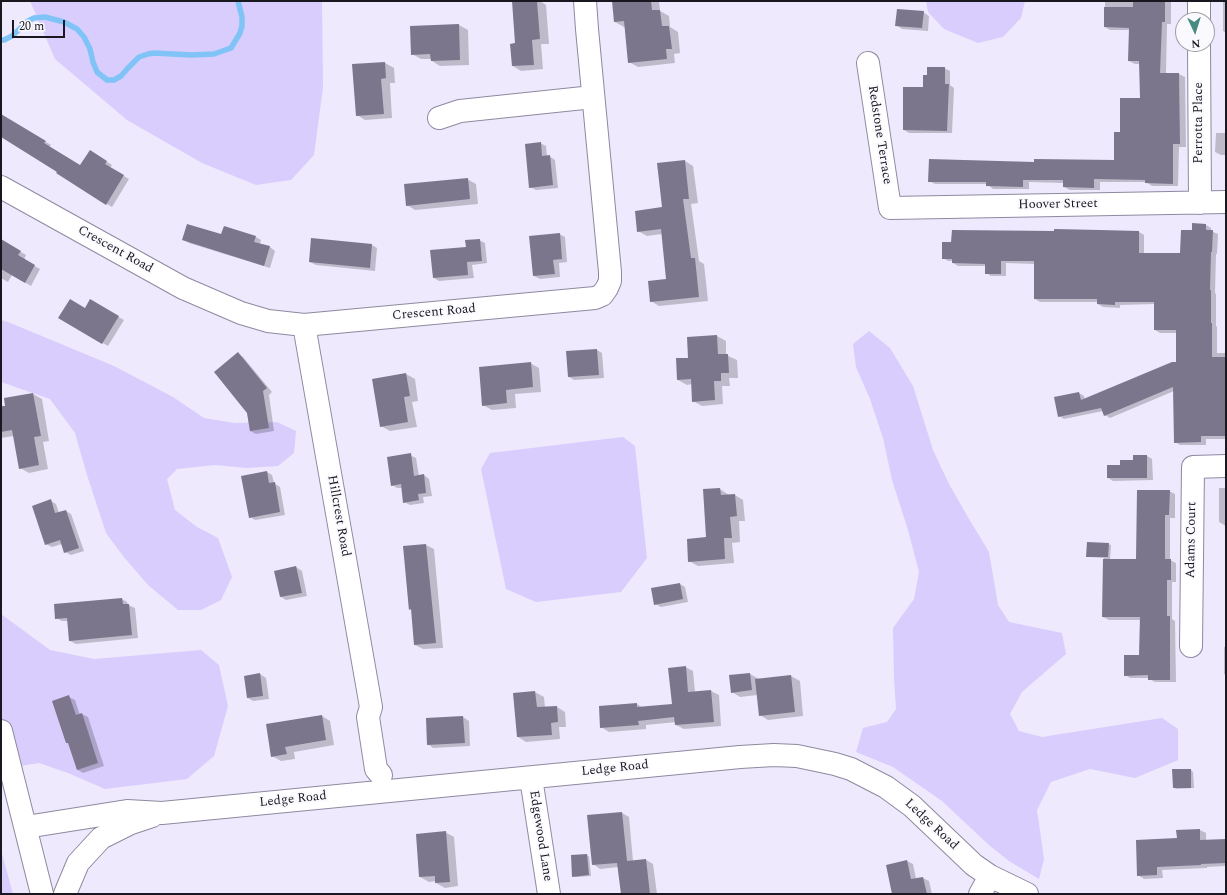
<!DOCTYPE html>
<style>
body{margin:0}
#map{position:relative;width:1227px;height:895px;overflow:hidden;background:#eee9fd;font-family:Spectral,serif}
canvas{display:block}
.frame{position:absolute;inset:0;border:2px solid #19171f;pointer-events:none}
.north{position:absolute;left:1175px;top:12px;width:40px;height:40px;box-sizing:border-box;background:#faf9fe;border:1px solid #a09fa5;border-radius:50%;rotate:176deg;font-size:11px;font-weight:700;line-height:16px;text-align:center;color:#19171f}
.north::after{content:'';display:block;margin:auto;width:14px;height:18px;background:#458b82;clip-path:polygon(50% 0,100% 100%,50% 72%,0 100%)}
.scale{position:absolute;left:12px;top:20px;width:53px;height:18px;box-sizing:border-box;border:2px solid #19171f;border-top:0;padding-left:5px;font-size:12px;line-height:14px;white-space:nowrap;color:#19171f;-webkit-text-stroke:3px #faf9fe;paint-order:stroke}
</style>
<div id="map">
<canvas width="1227" height="895"></canvas>
<div class="frame"></div>
<div class="north">N</div>
<div class="scale">20 m</div>
</div>
<script>
const ctx = document.querySelector('canvas').getContext('2d');
ctx.lineJoin = 'round';
function fill(path, color) { ctx.fillStyle = color; ctx.fill(path, 'evenodd'); }
const toPath = rows => new Path2D(rows.map(r => 'M' + r).join(''));
function stroke(path, color, width, dash) { ctx.strokeStyle = color; ctx.lineWidth = width; ctx.lineCap = dash ? 'butt' : 'round'; ctx.setLineDash(dash || []); ctx.stroke(path); }
function drawText(font, color, halo, rows, align = 'center') {
  ctx.font = font + ' Spectral,serif'; ctx.lineWidth = 4; ctx.setLineDash([]); ctx.textBaseline = 'middle'; ctx.strokeStyle = halo; ctx.fillStyle = color; for (const [text, x, y, turn = 0] of rows) {
    ctx.save(); ctx.translate(x, y); ctx.rotate((+turn || 0) * Math.PI / 180); ctx.textAlign = isNaN(turn) ? turn : align; if (halo) ctx.strokeText(text, 0, 0); ctx.fillText(text, 0, 0); ctx.restore();
  }
}
const green = toPath([
 [30,1,322,1,323,87,314,155,291,180,256,185,202,163,127,120,55,59],
 [926,1,1025,1,1021,18,1003,37,978,43,944,29,928,12],
 [1,320,8,322,114,366,173,397,204,418,235,423,277,422,296,431,294,453,278,466,247,468,215,465,177,469,167,479,175,510,197,527,218,538,232,577,221,600,201,610,178,610,148,585,123,556,106,533,87,475,75,433,50,399,1,382],
 [869,331,890,348,913,386,933,450,949,484,969,519,989,552,998,605,1009,622,1062,633,1066,654,1022,692,1010,714,1019,731,1042,737,1162,718,1178,729,1178,760,1135,778,1090,769,1051,782,1037,810,1044,859,1039,879,1009,861,990,846,942,801,893,767,856,752,863,728,887,722,896,709,894,678,893,628,914,599,919,572,908,530,892,480,883,438,870,399,856,367,853,344],
 [623,437,635,446,647,558,621,592,536,602,506,589,481,469,490,453],
 [1,614,50,650,94,659,201,650,219,665,228,706,214,756,187,779,105,789,68,773,39,763,1,769],
 [1,850,13,894,1,894]
]);
const shadow = toPath([
 [513,1,540,1,546,5,549,44,541,44,543,69,521,71,513,66,516,44],
 [613,1,659,1,660,11,669,16,670,27,678,32,680,53,674,54,675,63,638,67,629,62,626,27,624,27,615,22],
 [1105,1,1171,1,1171,24,1167,24,1166,74,1179,74,1185,77,1186,147,1179,147,1178,186,1152,186,1146,182,1100,182,1100,190,1070,190,1064,187,1064,183,1029,182,1029,189,993,189,987,184,935,184,929,181,1035,163,1115,161,1121,133,1141,99,1140,64,1135,64,1129,61,1130,30,1110,30,1105,27],
 [1223,1,1226,1,1226,33,1223,31],
 [923,12,929,16,928,31,902,29,896,25],
 [459,25,468,30,469,65,440,66,432,61,432,59,421,59,412,54],
 [385,63,394,68,395,83,390,83,392,118,365,120,357,115,353,65],
 [944,68,950,71,950,85,954,88,952,133,909,133,904,130,924,88],
 [5,117,51,145,49,147,81,166,90,151,112,165,110,168,129,179,112,207,85,191,58,171,1,136,1,123],
 [1216,133,1226,133,1226,155,1221,155,1215,152],
 [540,143,546,146,547,157,549,156,555,160,558,188,536,190,530,187],
 [685,161,693,166,698,203,691,204,699,261,704,264,708,301,659,306,651,301,667,280,662,234,647,236,638,231,663,208],
 [467,179,476,184,478,204,415,210,407,205],
 [1206,225,1211,228,1211,231,1218,234,1217,254,1216,254,1215,293,1216,294,1216,326,1217,327,1217,353,1226,353,1226,439,1206,439,1206,445,1180,445,1175,442,1174,391,1110,418,1105,415,1103,411,1064,419,1059,416,1079,393,1084,396,1085,400,1177,363,1177,333,1160,333,1155,330,1155,304,1120,305,1120,308,1103,307,1098,304,1098,302,1040,302,1035,299,1035,264,1006,263,1006,276,991,276,986,273,986,266,958,266,953,263,953,261,948,261,943,258,1139,232,1144,235,1144,254,1181,254,1193,231],
 [559,234,565,237,567,262,559,263,560,277,540,279,534,276],
 [222,236,256,237,261,240,260,244,270,247,275,251,270,268,189,243,183,239],
 [1,240,26,255,24,260,40,269,31,286,12,275,8,282,1,278],
 [479,240,485,243,487,263,472,265,474,278,439,281,434,278,467,248],
 [372,245,377,248,375,271,316,265,310,262],
 [90,301,124,320,108,346,60,318,85,309],
 [717,336,726,341,726,355,737,360,738,378,729,378,730,386,722,386,723,404,702,406,693,401,692,384,687,385,678,380,689,358],
 [597,350,602,353,604,378,574,380,569,377],
 [238,354,243,357,272,392,269,395,274,431,256,434,250,431],
 [530,363,539,368,541,392,515,394,516,408,492,410,483,405],
 [406,374,415,379,418,401,412,402,417,427,390,431,381,426],
 [33,394,42,399,49,441,43,442,48,469,29,473,20,468,14,436,1,438,1,407,7,406],
 [410,455,416,458,419,476,424,475,429,479,432,496,423,497,424,503,410,505,404,502,402,488,397,488,392,485],
 [1147,456,1152,459,1153,480,1113,481,1108,478,1121,466],
 [267,472,272,475,274,483,280,487,285,515,255,520,250,517],
 [1219,488,1226,488,1226,526,1219,522],
 [720,489,729,495,735,495,743,500,745,521,739,521,740,542,732,543,734,563,698,566,689,561,707,538],
 [1169,491,1175,494,1175,518,1170,518,1170,560,1176,563,1176,582,1172,582,1172,619,1175,621,1176,682,1155,682,1149,679,1149,678,1130,678,1125,675,1140,656,1141,620,1109,620,1103,617,1104,558,1090,557,1087,556,1108,544,1111,545,1110,560,1137,560],
 [51,501,56,504,59,513,66,511,71,514,84,551,71,555,65,552,62,544,52,547,46,544],
 [426,545,434,549,443,648,423,649,415,645,412,610,409,609,404,547],
 [296,567,302,571,307,596,286,600,281,597],
 [680,584,685,587,688,602,661,607,655,604],
 [122,599,127,602,128,605,135,608,138,638,76,644,70,641,68,621,62,621,56,618],
 [1224,647,1226,647,1226,675,1224,674],
 [685,667,693,671,695,692,711,691,719,695,721,726,684,729,676,725,676,722,646,725,646,729,609,732,601,727,637,704,643,708,673,705],
 [260,674,266,678,269,699,253,701,248,698],
 [750,674,759,679,791,676,800,681,803,716,768,720,760,715,757,695,740,697,732,692],
 [535,692,544,697,545,708,557,707,565,712,566,727,559,727,560,739,526,742,518,737],
 [69,697,75,700,80,715,82,714,88,717,104,766,83,773,78,770],
 [322,716,330,721,334,745,294,752,295,759,281,761,272,756],
 [463,717,469,721,470,746,433,748,428,744],
 [1191,770,1193,772,1194,788,1176,789,1174,787],
 [622,813,629,817,633,861,646,860,653,864,657,894,622,894,618,867,600,869,593,864,588,816],
 [1200,830,1206,833,1206,841,1226,840,1226,866,1207,867,1207,868,1162,870,1163,878,1144,879,1138,875,1178,838],
 [445,832,454,837,458,886,445,888,436,883,436,881,429,882,420,877],
 [586,855,589,856,591,876,576,877,573,876],
 [907,861,913,864,916,879,923,878,929,881,932,894,893,894]
]);
const stream = toPath([
 [1,40,4,40,12,36,28,21,34,18,45,17,64,22,77,29,84,37,90,49,93,62,97,72,107,80,114,80,121,76,128,68,139,57,148,54,154,53,191,55,214,54,231,48,240,33,242,26,242,17,238,1]
]);
const building = toPath([
 [512,1,537,1,540,39,532,40,534,65,512,66,510,44,515,43],
 [612,1,651,1,652,10,660,10,662,26,669,26,672,49,666,49,667,59,628,63,624,21,614,22],
 [1133,1,1165,1,1165,22,1162,22,1160,73,1179,73,1180,144,1173,144,1173,184,1145,183,1145,180,1094,179,1094,188,1063,187,1063,180,1023,180,1023,187,986,186,986,182,928,182,929,159,1034,162,1034,159,1114,160,1114,132,1120,132,1120,98,1140,98,1139,61,1128,61,1129,28,1104,27,1104,7,1133,7],
 [897,9,924,11,922,28,895,26],
 [459,24,460,60,431,61,430,54,411,55,410,26],
 [385,62,386,78,381,79,384,114,356,116,352,64],
 [927,67,945,67,945,84,949,84,947,131,903,130,903,87,923,87,923,75,927,75],
 [1,114,46,141,44,143,80,165,90,150,107,161,105,164,124,175,106,205,56,173,57,172,1,137],
 [541,142,542,156,550,155,553,185,529,188,525,144],
 [685,160,689,199,683,199,691,258,695,258,699,297,650,302,648,281,666,279,661,229,637,232,635,211,662,207,657,163],
 [468,178,470,199,406,206,404,184],
 [1192,223,1206,224,1206,230,1213,230,1212,252,1211,252,1210,290,1211,290,1211,323,1212,323,1212,357,1226,357,1226,436,1201,436,1201,442,1174,443,1173,387,1104,416,1101,408,1058,417,1054,397,1079,392,1081,400,1172,362,1176,362,1176,330,1154,330,1154,302,1115,302,1115,305,1097,304,1097,299,1034,299,1034,261,1001,261,1001,274,985,274,985,264,952,263,952,259,942,259,942,242,951,242,952,230,1054,231,1054,229,1100,230,1139,231,1139,253,1180,253,1181,230,1192,230],
 [187,224,221,234,224,226,256,236,254,242,270,246,264,266,182,240],
 [560,233,562,259,553,260,555,274,533,276,529,236],
 [311,238,372,244,370,268,309,262],
 [1,239,21,251,18,255,35,265,25,283,1,269],
 [480,239,482,261,467,262,468,275,433,278,430,250,466,247,465,240],
 [70,299,85,308,90,299,119,316,102,344,58,318],
 [717,335,718,354,728,354,729,373,721,373,721,381,714,381,715,400,692,402,691,379,677,380,676,358,688,358,687,337],
 [597,349,599,375,568,377,566,351],
 [238,352,267,388,263,391,269,428,250,431,247,413,214,372],
 [531,362,533,387,506,390,507,403,482,406,479,367],
 [406,373,410,396,404,397,408,422,380,427,372,379],
 [33,393,41,436,34,437,39,465,19,469,12,430,1,432,1,406,5,406,4,398],
 [411,453,414,476,424,474,426,493,418,494,419,500,403,503,401,484,391,486,387,457],
 [1133,455,1147,455,1147,478,1107,478,1107,465,1120,465,1120,460,1133,460],
 [267,471,269,483,275,482,280,512,249,518,241,476],
 [720,488,721,495,735,494,737,516,730,517,732,538,724,538,725,559,688,562,687,539,706,537,703,489],
 [1137,490,1170,490,1169,515,1165,515,1165,559,1171,559,1171,580,1167,580,1167,616,1170,616,1170,680,1148,680,1148,675,1124,676,1124,655,1139,655,1140,617,1102,617,1103,559,1136,559],
 [51,499,55,513,66,510,79,548,64,553,60,540,45,545,32,506],
 [1087,542,1109,543,1108,557,1086,557],
 [426,544,436,643,414,645,411,609,409,610,403,546],
 [296,566,302,593,280,597,274,571],
 [680,583,683,599,654,605,651,588],
 [122,598,123,604,129,604,132,635,69,641,67,618,55,619,54,604],
 [686,666,688,692,711,690,714,722,675,725,674,717,638,721,639,725,600,728,599,706,637,703,637,707,672,704,668,668],
 [260,673,263,696,247,698,244,676],
 [750,673,752,690,731,693,729,675],
 [791,675,795,712,759,716,755,679],
 [535,691,537,707,557,706,558,722,551,723,552,735,517,737,513,693],
 [69,695,76,715,82,713,98,763,77,770,68,743,66,743,52,701],
 [322,715,326,740,285,747,287,754,271,757,266,724],
 [463,716,465,743,427,745,426,718],
 [1172,769,1191,769,1191,788,1173,788],
 [622,812,627,861,646,859,650,894,621,894,617,863,592,865,587,815],
 [1200,829,1200,840,1226,839,1226,863,1201,864,1201,865,1157,867,1157,875,1137,876,1136,840,1177,838,1176,830],
 [446,831,450,882,435,883,435,876,419,877,416,834],
 [587,854,589,875,572,877,571,855],
 [907,860,911,879,923,877,927,894,892,894,886,865]
]);
const minor = toPath([
 [1199,1,1199,20],
 [1199,44,1200,203],
 [868,63,890,208,1226,202],
 [439,118,460,111,593,97],
 [1,187,183,288,241,313,268,321,304,325,595,298,602,295,607,288,610,281,610,272,587,29,585,1],
 [304,325,371,707,368,717,376,769,381,775],
 [1191,646,1193,467,1226,466],
 [1,731,42,894],
 [531,778,549,894],
 [26,827,127,811,162,813,740,757,774,755,797,756,835,764,851,769,886,787,912,806,974,865,990,876,1027,894],
 [65,894,78,863,101,838,131,823,152,816],
 [980,894,990,876]
]);
const streetNames = [
 ["Perrotta Place",1199,123,-90],
 ["Redstone Terrace",879,135,81],
 ["Hoover Street",1058,205,-1],
 ["Crescent Road",115,250,29],
 ["Crescent Road",434,313,-5],
 ["Hillcrest Road",338,516,80],
 ["Adams Court",1192,540,-89],
 ["Ledge Road",615,769,-6],
 ["Ledge Road",293,800,-6],
 ["Ledge Road",931,825,43],
 ["Edgewood Lane",540,836,81]
];
fill(green, '#d9cdfd');
fill(shadow, '#0003');
stroke(stream, '#80c3f6', 5.5);
fill(building, '#7b768c');
stroke(minor, '#8f89a0', 24);
stroke(minor, '#fff', 22);
drawText('13px', '#19171f', '#faf9fe', streetNames);
</script>
